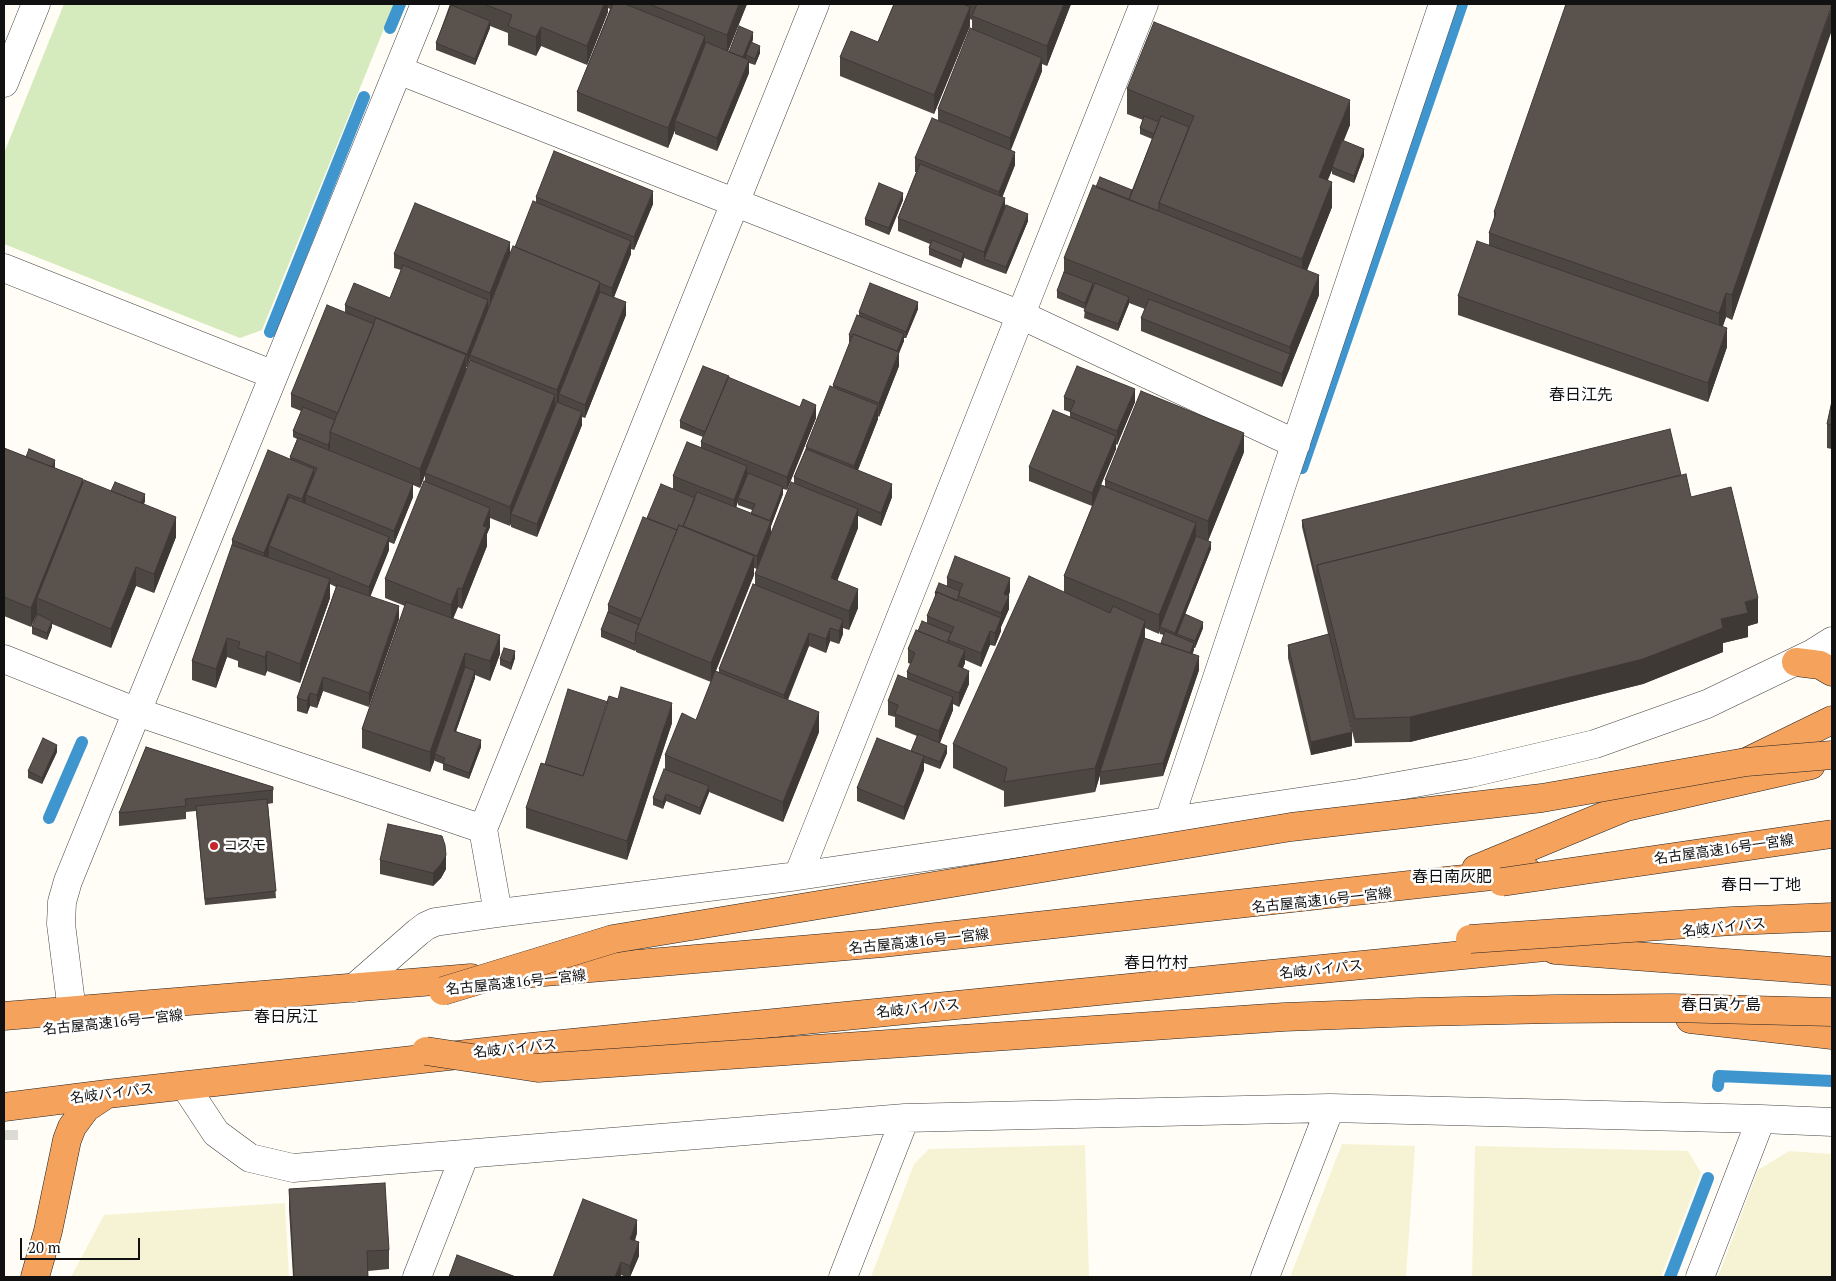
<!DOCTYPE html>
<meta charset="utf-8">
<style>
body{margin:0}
#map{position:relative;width:1836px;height:1281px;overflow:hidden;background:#fffdf5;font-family:"PT Serif",serif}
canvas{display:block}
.frame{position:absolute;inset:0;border:5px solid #111;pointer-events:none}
.scale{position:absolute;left:20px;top:1238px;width:120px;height:22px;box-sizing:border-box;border:2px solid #111;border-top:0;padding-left:6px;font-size:15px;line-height:18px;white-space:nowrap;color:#111;-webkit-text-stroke:4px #fff;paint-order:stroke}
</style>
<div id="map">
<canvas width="1836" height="1281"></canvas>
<div class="frame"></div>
<div class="scale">20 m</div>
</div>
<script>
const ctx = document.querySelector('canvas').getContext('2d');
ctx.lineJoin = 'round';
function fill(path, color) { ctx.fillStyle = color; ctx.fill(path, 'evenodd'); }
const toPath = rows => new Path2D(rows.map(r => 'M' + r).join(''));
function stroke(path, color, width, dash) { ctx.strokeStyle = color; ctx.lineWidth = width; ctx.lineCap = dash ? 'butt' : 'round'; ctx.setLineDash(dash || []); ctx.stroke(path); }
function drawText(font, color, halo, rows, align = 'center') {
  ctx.font = font + ' "PT Serif","Noto Sans JP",serif'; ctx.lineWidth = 5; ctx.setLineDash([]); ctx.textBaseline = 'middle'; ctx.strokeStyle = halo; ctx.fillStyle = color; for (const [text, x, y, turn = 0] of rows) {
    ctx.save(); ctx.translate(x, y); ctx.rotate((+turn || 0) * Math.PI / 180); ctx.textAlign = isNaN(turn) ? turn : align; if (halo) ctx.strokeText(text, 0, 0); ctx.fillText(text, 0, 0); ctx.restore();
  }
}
const farmland = toPath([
 [1342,1144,1415,1146,1406,1277,1290,1277],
 [1085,1145,1089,1277,871,1277,914,1164,929,1149],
 [1475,1146,1688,1151,1701,1173,1661,1277,1472,1277],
 [1789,1151,1832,1154,1832,1277,1718,1277,1758,1170],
 [285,1203,289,1277,71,1277,104,1215]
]);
const green = toPath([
 [64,4,394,4,262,330,240,338,4,244,4,153]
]);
const stream = toPath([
 [390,28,400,4],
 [270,332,364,97],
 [1302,468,1462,4],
 [49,818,82,742],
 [1718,1086,1719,1076,1832,1081],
 [1670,1277,1708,1178]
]);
const minorTunnel = toPath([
 [4,1130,4,1140]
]);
const minor = toPath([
 [398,70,1021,315,1296,444],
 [4,83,36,4],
 [4,268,274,375],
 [4,659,137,712,483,829],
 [1169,821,1443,4],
 [798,876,1144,4],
 [498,913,483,829,815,4],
 [354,988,418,932,426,926,435,922,498,913,798,876,1359,793,1471,773,1595,744,1707,704,1813,653,1832,641],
 [72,1011,61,924,62,902,68,881,425,4],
 [185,1086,216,1133,250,1158,293,1168,905,1118,1330,1108,1761,1119,1832,1122],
 [417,1277,465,1154],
 [843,1277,905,1118],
 [1265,1277,1330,1108],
 [1700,1277,1761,1119]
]);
const highway = toPath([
 [1796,662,1820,665,1832,672],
 [1746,762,1832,720],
 [1476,869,1626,807,1811,765],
 [1555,950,1832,971],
 [521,974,882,943,1528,872],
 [4,1016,471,978],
 [1690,1019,1832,1035],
 [4,1107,107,1094,521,1048,1575,944],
 [35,1277,48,1231,67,1140,72,1127,86,1108,107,1094]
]);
const highwayBridge = toPath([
 [1502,882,1832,834],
 [1470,939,1732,921,1832,917],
 [443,991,613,939,1291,827,1542,798,1746,762,1832,755],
 [426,1051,538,1068,1284,1017,1418,1012,1554,1009,1672,1008,1832,1012]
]);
const wall = toPath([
 [450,4,747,4,728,51,729,52,753,39,752,43,760,53,755,65,749,63,749,73,717,151,675,134,675,130,668,148,577,111,577,92,610,9,608,8,608,12,587,65,541,46,536,56,508,45,508,33,490,26,490,28,475,65,436,50,436,43],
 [894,4,1071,4,1047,66,1042,64,1042,71,1011,150,1015,165,1002,197,1005,208,1028,221,1006,274,984,266,984,264,984,266,964,258,961,268,929,255,929,248,930,244,898,231,898,218,916,172,915,172,915,158,938,121,938,109,972,29,972,20,970,19,970,26,934,114,840,76,840,57,878,42],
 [1832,4,1732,320,1726,317,1723,326,1727,347,1708,402,1458,315,1458,296,1489,245,1489,233,1494,220,1494,212],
 [1127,89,1350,125,1343,141,1364,156,1354,183,1332,174,1332,170,1327,181,1332,207,1307,270,1319,295,1282,387,1141,331,1141,318,1145,309,1129,303,1118,331,1084,318,1085,309,1057,298,1057,291,1064,272,1064,258,1096,187,1132,190,1152,139,1140,134,1140,128,1143,120,1127,114],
 [536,197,653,204,634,250,631,249,631,254,614,297,626,315,585,418,582,417,582,425,537,537,511,527,511,523,510,526,490,518,490,527,487,534,487,546,462,609,458,607,453,618,500,654,490,681,475,675,475,678,456,731,481,747,469,779,443,770,443,764,435,761,435,759,430,772,362,748,362,729,405,606,385,598,385,579,425,481,425,475,420,488,413,485,413,497,394,544,389,542,389,550,370,596,369,707,323,691,317,708,310,706,307,714,297,711,297,698,336,587,330,584,330,598,300,683,267,671,265,676,238,667,238,661,227,657,216,688,192,680,192,661,232,546,232,540,290,459,290,457,297,439,293,437,293,431,301,411,291,407,291,394,345,312,345,305,390,298,401,270,394,268,394,254,510,254,515,247,536,202],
 [470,358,470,361,466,371,466,367,467,367],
 [903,200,889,235,865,225,865,219],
 [918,309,906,338,904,338,904,341,899,352,899,366,879,417,878,416,878,419,858,470,892,497,881,526,858,516,858,528,837,580,858,608,849,630,843,628,843,634,839,644,830,641,826,653,809,646,788,700,819,732,783,822,709,792,700,815,666,801,663,809,653,805,653,798,665,769,665,755,696,720,711,682,636,652,636,650,635,651,601,637,601,630,608,612,608,605,647,518,673,489,673,476,701,448,701,442,703,437,680,428,680,421,729,378,816,418,787,490,783,489,783,494,771,526,771,534,794,483,794,477,806,450,806,447,833,387,833,385,850,342,849,342,849,335,859,315,859,312],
 [738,501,738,505,752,510,751,514,736,508],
 [754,568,757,569,755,574,755,585,719,669,719,672,716,671,754,575],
 [1064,397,1135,402,1117,445,1116,444,1116,449,1101,485,1105,486,1105,480,1244,452,1208,541,1196,536,1196,537,1211,549,1185,614,1203,628,1195,648,1194,648,1192,654,1199,670,1163,776,1100,785,1100,775,1095,792,1004,807,1004,791,953,768,953,744,1064,592,1064,576,1092,506,1029,481,1029,467,1070,417,1070,412,1064,410],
 [1145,628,1159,634,1160,630,1160,634,1164,635,1161,644,1145,638],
 [1832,401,1832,449,1827,448,1827,424],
 [4,448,26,457,55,466,55,468,83,483,145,501,144,504,176,537,154,593,136,586,111,648,52,624,52,627,47,640,32,634,32,627,37,613,31,627,4,616],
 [1681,475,1691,497,1758,623,1748,626,1748,637,1723,643,1723,652,1643,684,1410,742,1355,743,1335,662,1352,746,1311,755,1288,658,1288,645,1328,634,1302,527,1302,520],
 [947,578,1010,591,1009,595,1009,609,1001,627,1001,631,995,646,990,645,981,667,965,660,965,663,963,668,969,684,959,707,953,704,953,710,940,743,947,753,940,769,924,763,924,770,904,820,857,801,857,788,911,751,917,736,895,727,895,717,888,715,888,701,907,679,907,672,911,664,908,663,908,649,918,631,927,623,927,616,935,597,935,593,947,586],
 [515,658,511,670,500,665,500,659],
 [672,723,627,860,526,828,526,808,545,764],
 [146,747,273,787,273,803,268,804,276,898,205,905,196,811,186,812,186,819,119,826,119,813],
 [57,752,42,784,28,778,28,771],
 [380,860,446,869,441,878,433,886,380,874],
 [289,1189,389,1250,389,1269,368,1271,368,1277,293,1277,289,1209],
 [637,1233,635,1241,639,1256,630,1277,626,1277,621,1275,620,1277,553,1277]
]);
const shadedWall = toPath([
 [604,4,608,4,608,12,587,65,587,46],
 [739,4,747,4,727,54,727,35],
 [1064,4,1071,4,1047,66,1047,46],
 [1832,5,1832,30,1732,320,1732,295],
 [970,7,970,26,934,114,934,95],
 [490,21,490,28,475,65,475,59],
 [541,27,541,46,536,56,536,37],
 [753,32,753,39,747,55,746,55,746,57,743,64,743,57],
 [705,36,705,55,675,121,675,130,668,148,668,128],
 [760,46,760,53,755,65,755,59],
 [1042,58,1042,71,1010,151,1010,138],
 [749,60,749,73,717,151,717,138],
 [1350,100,1350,125,1333,168,1332,167,1332,170,1319,202,1319,177],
 [1364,149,1364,156,1354,183,1354,176],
 [1015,152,1015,165,999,206,999,192],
 [1332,182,1332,207,1302,283,1302,259],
 [653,191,653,204,634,250,634,237],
 [903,193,903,200,889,235,889,228],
 [1005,198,1005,211,984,259,984,266,984,252],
 [1028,214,1028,221,1006,274,1006,267],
 [631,241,631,254,612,302,612,288],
 [510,242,510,255,490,306,490,293],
 [964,253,964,259,961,268,961,261],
 [1319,275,1319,295,1290,367,1290,347],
 [600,282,600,301,559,394,559,405,557,409,557,390],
 [1093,283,1093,290,1085,309,1085,303],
 [1726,293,1726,317,1719,337,1719,313],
 [1129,297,1129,304,1118,331,1118,324],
 [488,300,488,313,470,355,470,358,467,367,467,354],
 [626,302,626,315,585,418,585,405],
 [918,302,918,309,906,338,906,332],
 [1727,328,1727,347,1708,402,1708,383],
 [904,334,904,341,896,361,896,355],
 [899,352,899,366,879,417,879,403],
 [1290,354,1290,368,1282,387,1282,374],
 [466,355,466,374,425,473,425,475,420,488,420,469],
 [1135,389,1135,402,1117,445,1117,431],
 [555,395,555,414,511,514,511,523,510,526,510,507],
 [816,405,816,418,787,490,787,477],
 [878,405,878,419,854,480,854,466],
 [582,412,582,425,537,537,537,524],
 [1244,433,1244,452,1208,541,1208,521],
 [1116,436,1116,449,1092,506,1092,493],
 [330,440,330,447,328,452,328,445],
 [55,460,55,466,49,482,49,475],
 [747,466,747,480,738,498,738,501,734,514,734,500],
 [314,469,314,482,306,495,306,502,302,513,302,499],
 [83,479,83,499,37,598,37,613,31,627,31,608],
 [413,484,413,497,394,544,394,531],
 [892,484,892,497,881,526,881,513],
 [783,487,783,494,771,526,771,535,757,569,757,556],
 [145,494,145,501,138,518,138,511],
 [288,494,288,507,269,546,269,554,264,566,264,553],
 [490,508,490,527,487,534,487,546,462,609,462,589,483,526],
 [858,509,858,528,831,597,831,578],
 [176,517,176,537,154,593,154,574],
 [1196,523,1196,542,1160,627,1160,630,1159,634,1159,615],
 [389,537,389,550,369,600,369,587],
 [1211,542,1211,549,1175,640,1175,633],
 [754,556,754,575,711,682,711,663],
 [136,567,136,586,111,648,111,629],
 [1010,578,1010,591,1007,599,1009,596,1009,609,1001,627,1001,613,1004,594],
 [330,579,330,598,300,683,300,664],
 [458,588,458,607,451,624,451,605],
 [858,589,858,608,849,630,849,611],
 [1758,598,1758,623,1748,626,1748,637,1723,643,1723,652,1643,684,1410,742,1410,717,1721,619,1745,602],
 [399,606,399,620,369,707,369,693],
 [1001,618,1001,631,995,646,995,633],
 [843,620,843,634,839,644,839,631],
 [52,621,52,627,47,640,47,633],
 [1145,621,1145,645,1100,772,1100,775,1095,792,1095,768],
 [1203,622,1203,628,1195,648,1195,641],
 [830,628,830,641,826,653,826,639],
 [990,631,990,645,981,667,981,653],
 [809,633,809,646,784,708,784,695],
 [500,635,500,654,490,681,490,661],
 [227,638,227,657,216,688,216,669],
 [1194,643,1194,650,1190,661,1190,654],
 [965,650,965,663,958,679,958,666],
 [267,651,267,671,265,676,265,657],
 [515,651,515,658,511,670,511,663],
 [465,653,465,672,435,754,435,759,430,772,430,752],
 [1199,656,1199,670,1163,776,1163,763],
 [475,671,475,678,454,737,454,731],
 [969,671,969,684,959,707,959,693],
 [323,677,323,691,317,708,317,695],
 [310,693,310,706,307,714,307,701],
 [953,697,953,710,939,745,939,731],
 [672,703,672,723,627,860,627,841],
 [819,712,819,732,783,822,783,802],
 [1352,732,1352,746,1311,755,1311,742],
 [481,740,481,747,469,779,469,773],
 [57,745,57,752,42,784,42,778],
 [947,746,947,753,940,769,940,762],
 [924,756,924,770,904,820,904,807],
 [709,786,709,793,700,815,700,808],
 [666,794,666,801,663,809,663,802],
 [446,855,446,869,441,878,433,886,433,873],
 [637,1220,637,1233,630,1253,630,1239],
 [639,1242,639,1256,630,1277,630,1266],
 [621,1262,621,1275,620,1277,615,1277]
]);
const building = toPath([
 [484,4,604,4,587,46,541,27,536,37,508,26,512,15,484,4],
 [613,4,625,4,705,36,668,128,577,92,613,4],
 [649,4,739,4,727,35,649,4],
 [894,4,963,4,970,7,934,95,840,57,851,31,878,42,894,4],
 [977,4,1064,4,1047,46,972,16,977,4],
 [1566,4,1832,4,1732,295,1726,293,1719,313,1489,233,1496,213,1494,212,1566,4],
 [451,5,490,21,475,59,436,43,451,5],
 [1154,22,1350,100,1319,177,1332,182,1302,259,1159,203,1194,116,1127,89,1154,22],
 [739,26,753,32,743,57,729,52,739,26],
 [970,28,1042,58,1010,138,938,109,970,28],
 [706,42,749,60,717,138,675,121,706,42],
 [751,42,760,46,755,59,746,55,751,42],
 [1144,116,1159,122,1154,134,1140,128,1144,116],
 [1161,116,1189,127,1159,203,1159,208,1158,211,1129,200,1161,116],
 [932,118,1015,152,999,192,915,158,932,118],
 [1342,140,1364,149,1354,176,1332,167,1342,140],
 [554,151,653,191,634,237,536,197,554,151],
 [920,164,1005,198,984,252,898,218,920,164],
 [1100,177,1132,190,1129,200,1096,187,1100,177],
 [879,183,903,193,889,228,865,219,879,183],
 [1093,185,1319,275,1290,347,1064,258,1093,185],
 [533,201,631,241,612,288,599,283,600,282,515,247,533,201],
 [415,203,510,242,490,293,394,254,415,203],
 [1006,205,1028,214,1006,267,984,259,1006,205],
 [932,240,964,253,961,261,929,248,932,240],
 [1477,241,1727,328,1708,383,1458,296,1477,241],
 [513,246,600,282,557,390,470,355,513,246],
 [403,265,488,300,467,354,345,305,354,283,390,298,403,265],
 [1064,272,1093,283,1085,303,1057,291,1064,272],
 [870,283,918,302,906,332,859,312,870,283],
 [1095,283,1129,297,1118,324,1084,311,1095,283],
 [600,292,626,302,585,405,559,394,600,292],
 [1149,299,1290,354,1282,374,1141,318,1149,299],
 [327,305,374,324,338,413,291,394,327,305],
 [857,315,904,334,897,351,853,334,852,337,849,335,857,315],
 [376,318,466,355,420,469,330,432,376,318],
 [853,334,899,352,879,403,833,385,853,334],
 [470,360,555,395,510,507,425,473,470,360],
 [703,366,729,376,705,432,680,421,703,366],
 [1077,366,1135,389,1117,431,1070,412,1075,401,1064,397,1077,366],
 [728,377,800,407,803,399,816,405,787,477,701,442,728,377],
 [830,386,878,405,854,466,806,447,830,386],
 [1141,391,1244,433,1208,521,1105,480,1141,391],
 [1832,401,1832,425,1827,424,1832,401],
 [557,402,582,412,537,524,511,514,557,402],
 [303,407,335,420,330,432,330,440,328,445,293,431,303,407],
 [1053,410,1116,436,1092,493,1029,467,1053,410],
 [1670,429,1681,475,1317,565,1317,582,1302,520,1670,429],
 [298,438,413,484,394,531,306,495,317,468,290,457,298,438],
 [687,442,747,466,734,500,673,476,687,442],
 [4,448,83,479,31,608,4,597,4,448],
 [29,449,55,460,52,467,26,457,29,449],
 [806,449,892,484,881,513,794,477,806,449],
 [268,450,314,469,302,499,288,494,264,553,232,540,268,450],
 [748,473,783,487,770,521,751,514,755,504,738,498,748,473],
 [1686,474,1691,497,1731,487,1758,598,1745,602,1748,613,1721,619,1723,628,1643,659,1410,717,1355,719,1317,565,1686,474],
 [84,480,176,517,154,574,136,567,111,629,37,598,84,480],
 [424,481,490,508,483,526,487,527,462,589,458,588,451,605,385,579,424,481],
 [115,482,145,494,141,503,111,491,115,482],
 [791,482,858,509,831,578,858,589,849,611,755,574,791,482],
 [661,484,695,498,683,527,679,525,677,530,647,518,661,484],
 [1101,485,1196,523,1159,615,1064,576,1101,485],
 [697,492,771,521,757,556,683,526,697,492],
 [289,497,389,537,369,587,269,546,289,497],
 [643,517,677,530,641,619,608,605,643,517],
 [679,525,754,556,711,663,636,632,679,525],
 [1196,536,1211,542,1175,633,1160,627,1196,536],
 [232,545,330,579,300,664,267,651,265,657,238,648,240,642,227,638,216,669,192,661,232,545],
 [955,556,1010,578,1004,594,1009,596,1001,613,958,596,963,584,947,578,955,556],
 [1029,576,1110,613,1113,606,1145,621,1095,768,1004,782,1007,768,953,744,1029,576],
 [939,583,960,591,957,601,937,592,936,593,935,593,939,583],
 [753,584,843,620,839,631,830,628,826,639,809,633,784,695,719,669,753,584],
 [337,585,399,606,369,693,323,677,317,695,310,693,307,701,297,698,337,585],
 [937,592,1001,618,995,633,990,631,981,653,948,640,954,627,927,616,937,592],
 [406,602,500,635,490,661,465,653,430,752,362,729,406,602],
 [608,612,639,625,636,632,635,644,601,630,608,612],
 [37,614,52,621,47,633,32,627,37,614],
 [1185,614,1203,622,1195,641,1177,634,1185,614],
 [922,621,951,633,948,640,948,643,918,631,922,621],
 [916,630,965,650,958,666,969,671,959,693,907,672,915,653,908,649,916,630],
 [1165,631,1194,643,1190,653,1161,643,1165,631],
 [1329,634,1352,732,1311,742,1288,645,1329,634],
 [1144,638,1199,656,1163,763,1100,772,1144,638],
 [504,648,515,651,511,663,500,659,504,648],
 [465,667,475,671,454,731,481,740,469,773,443,763,445,758,435,754,465,667],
 [715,671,819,712,783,802,665,755,682,713,696,720,715,671],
 [898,675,953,697,939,731,895,714,898,705,888,701,898,675],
 [621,687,672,703,627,841,526,808,541,763,583,776,609,696,618,699,621,687],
 [568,689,608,702,583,776,545,764,568,689],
 [918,734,947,746,940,762,911,751,918,734],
 [43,738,57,745,42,778,28,771,43,738],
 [877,738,924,756,904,807,857,788,877,738],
 [146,747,273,787,273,790,185,799,186,806,119,813,146,747],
 [664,769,709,786,700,808,666,794,663,802,653,798,664,769],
 [267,799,276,891,205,899,196,806,267,799],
 [388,824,442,836,445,845,446,855,441,864,433,873,380,860,388,824],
 [385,1183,389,1250,367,1251,368,1277,294,1277,289,1189,385,1183],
 [583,1199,637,1220,630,1239,639,1242,630,1266,621,1262,615,1277,553,1277,583,1199],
 [457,1255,516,1277,449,1277,457,1255]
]);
const markers = [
 [214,846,5,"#c4262e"]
];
const poiNames = [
 ["コスモ",224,846]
];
const streetNames = [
 ["名古屋高速16号一宮線",1724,850,-8],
 ["名古屋高速16号一宮線",1322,901,-6],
 ["名岐バイパス",1724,928,-6],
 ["名古屋高速16号一宮線",919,942,-6],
 ["名岐バイパス",1321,970,-6],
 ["名古屋高速16号一宮線",516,983,-6],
 ["名岐バイパス",918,1009,-6],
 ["名古屋高速16号一宮線",113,1023,-6],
 ["名岐バイパス",515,1049,-6],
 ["名岐バイパス",112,1094,-7]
];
const quarterNames = [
 ["春日江先",1581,395],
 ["春日南灰肥",1452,877],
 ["春日一丁地",1761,885],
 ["春日竹村",1156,963],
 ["春日寅ケ島",1721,1005],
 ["春日尻江",286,1017]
];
fill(farmland, '#f6f3d4');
fill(green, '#d5ebbd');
stroke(stream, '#3f96cf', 12);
stroke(minorTunnel, '#dbdad3', 28, [28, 14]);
stroke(minor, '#444', 29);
stroke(highway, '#222', 29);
stroke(minor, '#fff', 28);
stroke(highway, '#f5a25d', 28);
stroke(highwayBridge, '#222', 29, []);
stroke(highwayBridge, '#f5a25d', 28);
fill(wall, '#4d4742');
fill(shadedWall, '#3f3936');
fill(building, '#5a524d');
stroke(building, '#3f3936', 1);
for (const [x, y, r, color] of markers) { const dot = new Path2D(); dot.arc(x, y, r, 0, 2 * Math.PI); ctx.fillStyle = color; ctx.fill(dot); stroke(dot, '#fff', 2); }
drawText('14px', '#111', '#fff', poiNames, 'left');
drawText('14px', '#111', '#fff', streetNames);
drawText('16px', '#111', '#fff', quarterNames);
</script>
